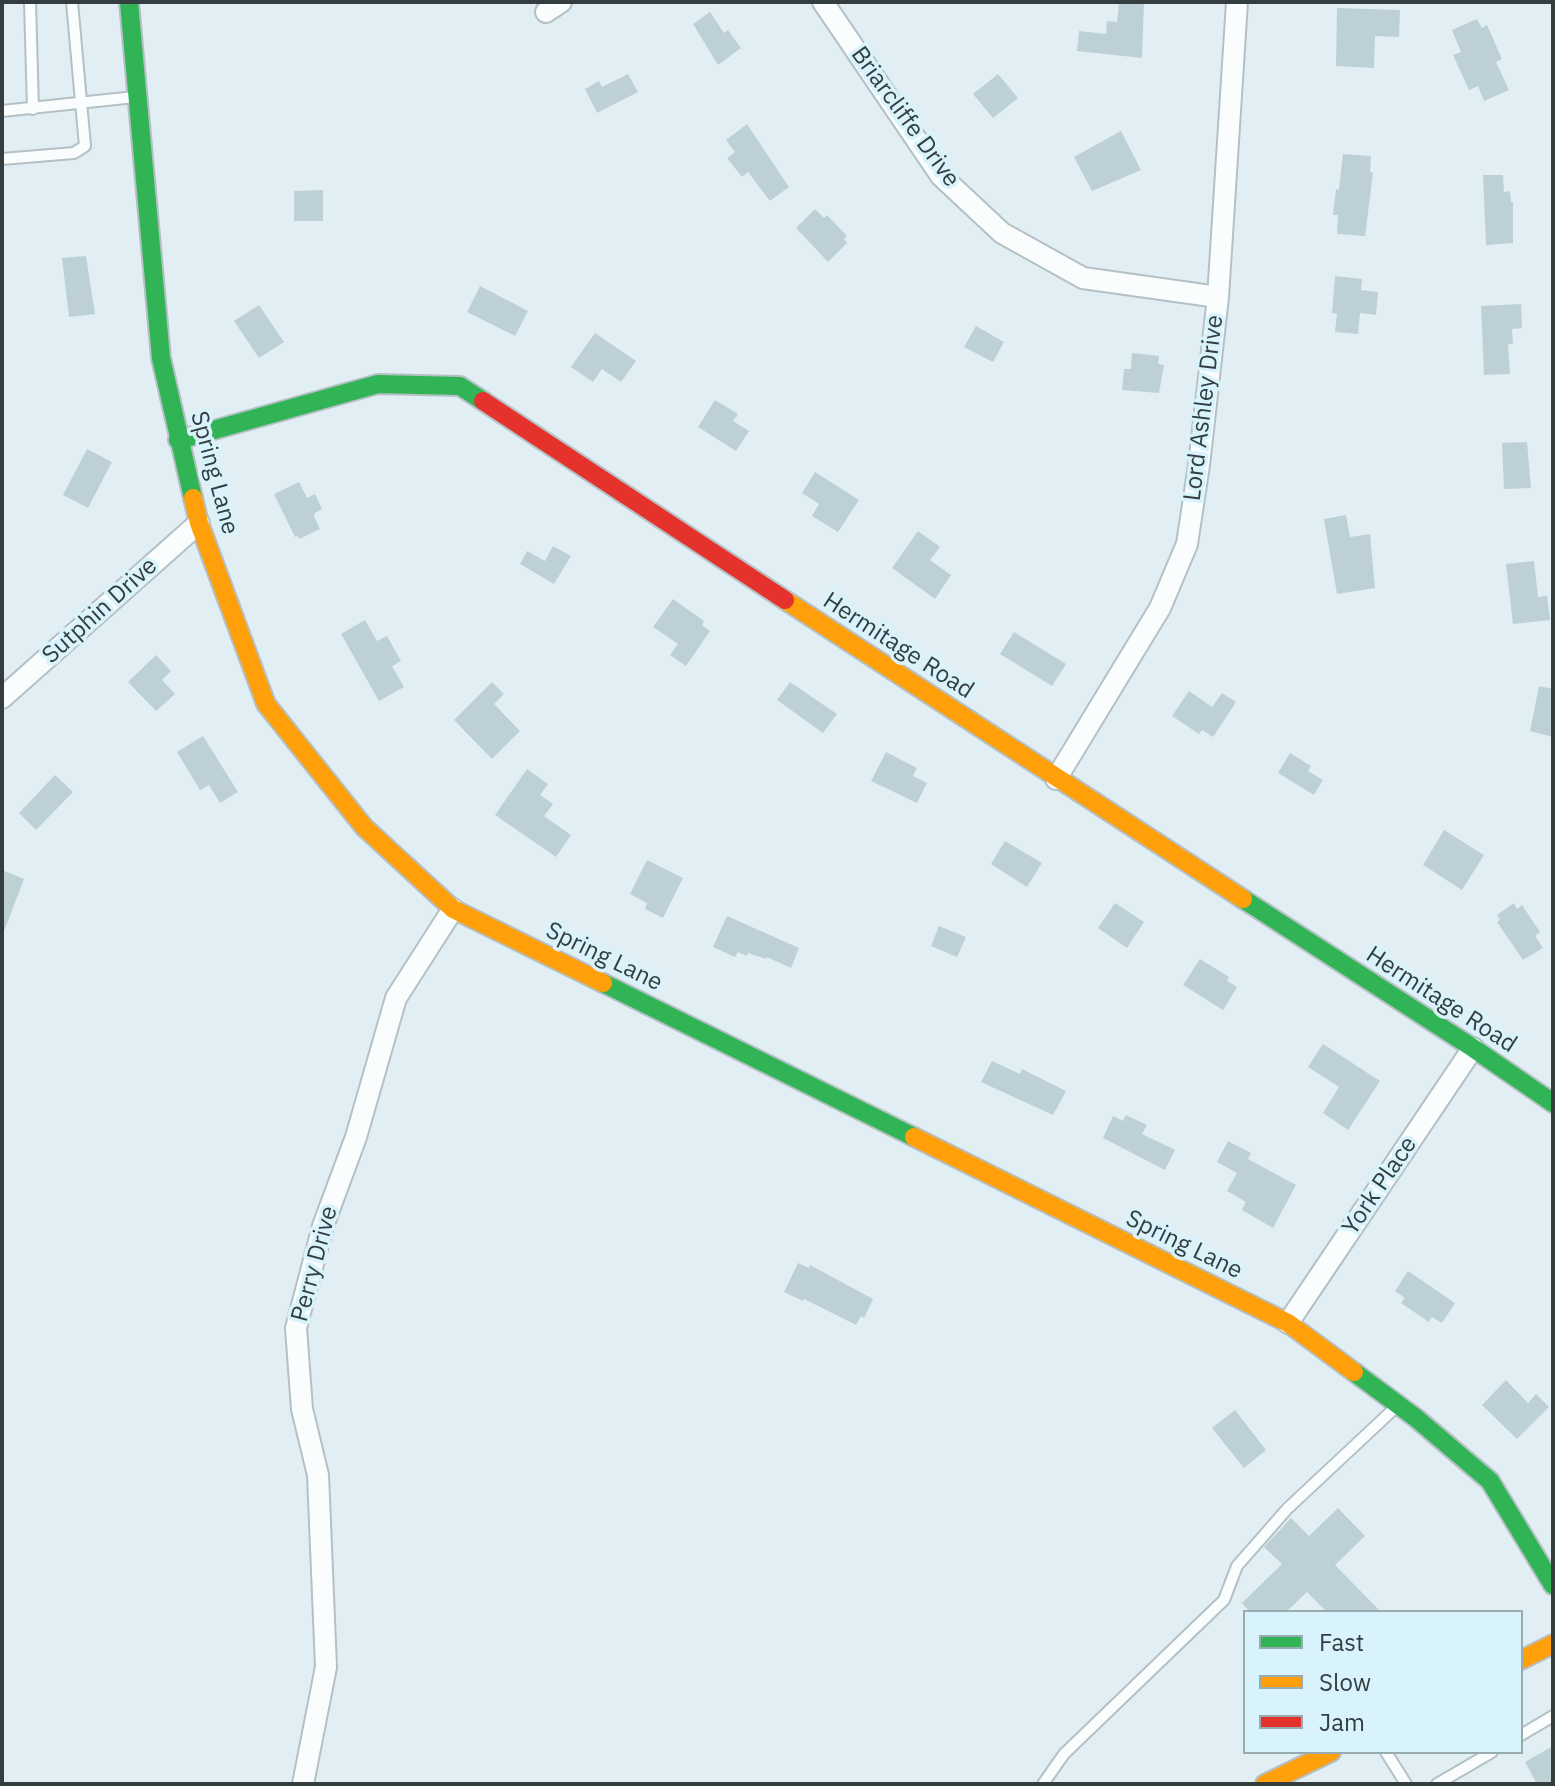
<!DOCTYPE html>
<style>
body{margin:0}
#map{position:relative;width:1555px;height:1786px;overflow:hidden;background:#e1eff4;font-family:"IBM Plex Sans",sans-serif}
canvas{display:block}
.frame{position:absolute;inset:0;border:4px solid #343e41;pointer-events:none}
.legend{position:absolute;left:1243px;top:1610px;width:280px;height:144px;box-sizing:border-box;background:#d9f3fc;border:2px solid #97abb1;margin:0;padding:10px 14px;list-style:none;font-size:24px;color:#343e41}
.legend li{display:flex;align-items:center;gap:16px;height:40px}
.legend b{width:40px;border:2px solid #97abb1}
</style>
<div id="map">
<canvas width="1555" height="1786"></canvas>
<div class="frame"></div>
<ul class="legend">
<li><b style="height:10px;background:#30b455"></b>Fast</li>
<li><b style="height:10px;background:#ff9f0a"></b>Slow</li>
<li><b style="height:10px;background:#e5322d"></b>Jam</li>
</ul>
</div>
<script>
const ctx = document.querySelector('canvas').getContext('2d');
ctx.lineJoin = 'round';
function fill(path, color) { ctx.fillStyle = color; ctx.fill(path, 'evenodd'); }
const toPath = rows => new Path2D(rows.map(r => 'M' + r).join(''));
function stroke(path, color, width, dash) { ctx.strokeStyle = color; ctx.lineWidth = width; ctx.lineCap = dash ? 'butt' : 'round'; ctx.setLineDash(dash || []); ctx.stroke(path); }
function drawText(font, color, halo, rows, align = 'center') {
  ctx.font = font + ' "IBM Plex Sans",sans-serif'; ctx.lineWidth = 7; ctx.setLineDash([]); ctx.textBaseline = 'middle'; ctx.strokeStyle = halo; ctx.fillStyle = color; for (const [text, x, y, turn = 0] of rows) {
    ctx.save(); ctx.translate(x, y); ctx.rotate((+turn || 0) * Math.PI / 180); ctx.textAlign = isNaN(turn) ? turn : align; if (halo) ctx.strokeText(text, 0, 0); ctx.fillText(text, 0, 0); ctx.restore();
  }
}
const building = toPath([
 [1119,2,1144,2,1142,58,1077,51,1079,31,1106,34,1107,21,1117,22],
 [1337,8,1400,10,1399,37,1375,36,1374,68,1336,66],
 [710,12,724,33,728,30,741,48,718,65,693,24],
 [1477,19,1482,28,1487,25,1502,59,1496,62,1509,90,1484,101,1478,86,1469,90,1453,55,1461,52,1452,30],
 [628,74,638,92,597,113,585,89,599,81,602,87],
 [998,74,1018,98,993,118,973,94],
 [747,124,789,187,770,201,748,172,742,177,727,158,735,152,726,140],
 [1121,131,1141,170,1092,191,1074,157],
 [1343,154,1371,156,1370,172,1373,173,1365,236,1337,234,1338,215,1333,215,1336,189,1339,190],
 [1483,175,1503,175,1504,192,1510,191,1511,202,1513,202,1513,243,1486,245],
 [323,190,323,221,294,221,294,191],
 [815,209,824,218,827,215,847,236,844,239,847,243,828,262,796,228],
 [86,256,95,314,69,317,62,258],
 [1335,276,1362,279,1361,290,1378,292,1376,315,1360,313,1358,334,1335,332,1337,314,1332,313],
 [480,286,528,311,515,336,467,312],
 [1521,304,1522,328,1512,329,1513,344,1508,344,1510,374,1484,375,1481,306],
 [259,305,284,342,259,358,234,321],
 [976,326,1004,342,993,362,964,347],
 [595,333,636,361,621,382,602,369,593,382,571,367],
 [1132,353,1159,356,1158,364,1164,365,1159,393,1122,390,1124,369,1131,369],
 [715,400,738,414,733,421,749,431,736,451,698,427],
 [1527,442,1531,488,1504,489,1502,443],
 [87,449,112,462,88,508,63,495],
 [815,472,859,500,838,532,812,516,819,504,802,493],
 [299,482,307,498,315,494,322,509,315,513,314,516,320,529,299,539,298,536,295,537,274,494],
 [1346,515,1350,537,1370,534,1375,588,1337,594,1324,519],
 [918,531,940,547,930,560,951,575,935,599,892,568],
 [553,546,571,556,554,584,520,564,527,551,545,561],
 [1534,561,1538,597,1547,596,1550,620,1513,624,1506,564],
 [673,599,704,621,702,625,710,631,686,666,670,655,678,644,653,627],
 [365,620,377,641,387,636,401,661,392,666,404,687,379,701,341,634],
 [1014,632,1066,664,1052,686,1000,654],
 [156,655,171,671,162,680,175,694,156,711,128,682],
 [492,682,504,694,494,704,520,731,492,759,454,720],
 [790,682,837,714,823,733,777,700],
 [1539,686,1553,689,1553,737,1530,731],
 [1189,691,1212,707,1222,693,1236,702,1213,737,1202,730,1199,734,1172,716],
 [203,736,238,792,220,803,209,785,200,790,177,752],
 [886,752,917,768,913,776,927,783,917,803,871,781],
 [1290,753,1311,766,1308,771,1323,780,1314,795,1278,773],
 [527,769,548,784,540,795,553,804,544,816,571,835,556,857,495,815],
 [55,775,73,792,36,830,19,813],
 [1444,830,1484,855,1462,890,1423,865],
 [1005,841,1042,863,1027,887,991,864],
 [647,860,683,878,663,918,645,909,647,903,630,894],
 [2,870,24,879,3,934,2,934],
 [1115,903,1144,922,1127,948,1098,928],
 [1514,903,1517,909,1522,905,1540,932,1535,936,1543,948,1523,960,1497,922,1500,920,1497,915],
 [727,916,799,948,791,968,767,957,766,959,748,953,747,956,738,952,735,957,713,947],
 [939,926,966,937,957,957,931,946],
 [1200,959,1229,977,1227,981,1237,987,1223,1010,1183,985],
 [1323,1044,1380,1081,1348,1130,1323,1113,1339,1087,1308,1067],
 [992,1061,1020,1074,1022,1069,1066,1091,1053,1115,981,1082],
 [1126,1115,1147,1125,1142,1134,1175,1150,1165,1170,1103,1138,1113,1116,1123,1121],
 [1228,1141,1251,1153,1248,1159,1296,1185,1273,1228,1242,1210,1246,1202,1227,1191,1237,1173,1217,1162],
 [798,1263,809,1268,810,1265,873,1299,864,1318,861,1316,856,1325,804,1299,803,1301,784,1292],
 [1408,1271,1455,1303,1442,1323,1432,1317,1429,1322,1401,1303,1405,1298,1395,1291],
 [1506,1380,1528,1403,1536,1394,1549,1407,1517,1439,1482,1405],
 [1235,1410,1266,1450,1244,1468,1212,1428],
 [1338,1508,1365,1536,1335,1565,1381,1612,1327,1612,1307,1592,1286,1612,1250,1612,1242,1603,1282,1564,1264,1547,1291,1518,1309,1536],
 [1553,1746,1553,1784,1537,1784,1525,1762]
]);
const lane = toPath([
 [30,2,33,109],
 [2,111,135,97],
 [2,159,74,153,85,146,72,2],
 [1521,1735,1553,1716],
 [1386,1752,1406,1784],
 [1043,1784,1064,1754,1224,1600,1237,1566,1287,1509,1397,1406],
 [1437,1784,1492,1752]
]);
const street = toPath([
 [823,2,941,176,1002,233,1083,278,1218,297],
 [546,12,561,2],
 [2,698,199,523],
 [1056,779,1160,608,1187,544,1199,465,1218,297,1237,2],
 [1288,1323,1473,1048],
 [303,1784,326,1667,318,1475,302,1409,296,1328,323,1226,356,1137,396,998,453,909]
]);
const fast = toPath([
 [129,2,161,358,193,498],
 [178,440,378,384,460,386,483,401],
 [1243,899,1473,1048,1553,1103],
 [603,983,914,1137],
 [1354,1372,1416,1418,1490,1481,1553,1585]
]);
const slow = toPath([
 [193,498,199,523,266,704,364,827,453,909,603,983],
 [785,600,1243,899],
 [914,1137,1288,1323,1354,1372],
 [1521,1660,1553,1644],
 [1265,1784,1331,1752]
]);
const jam = toPath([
 [483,401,785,600]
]);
const streetNames = [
 ["Briarcliffe Drive",905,117,54],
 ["Lord Ashley Drive",1204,408,-83],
 ["Spring Lane",214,473,75],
 ["Sutphin Drive",100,611,-42],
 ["Hermitage Road",898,646,33],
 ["Spring Lane",604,957,26],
 ["Hermitage Road",1441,1000,33],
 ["York Place",1380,1186,-56],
 ["Spring Lane",1184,1245,26],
 ["Perry Drive",315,1264,-75]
];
fill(building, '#bdd0d6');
stroke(lane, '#b5c0c4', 14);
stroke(street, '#b5c0c4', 24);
stroke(fast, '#b5c0c4', 22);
stroke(slow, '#b5c0c4', 22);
stroke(jam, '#b5c0c4', 22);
stroke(lane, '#fafdfd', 10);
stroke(street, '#fafdfd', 20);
stroke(fast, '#30b455', 18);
stroke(slow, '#ff9f0a', 18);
stroke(jam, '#e5322d', 18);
drawText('24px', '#343e41', '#d9f3fc', streetNames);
</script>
